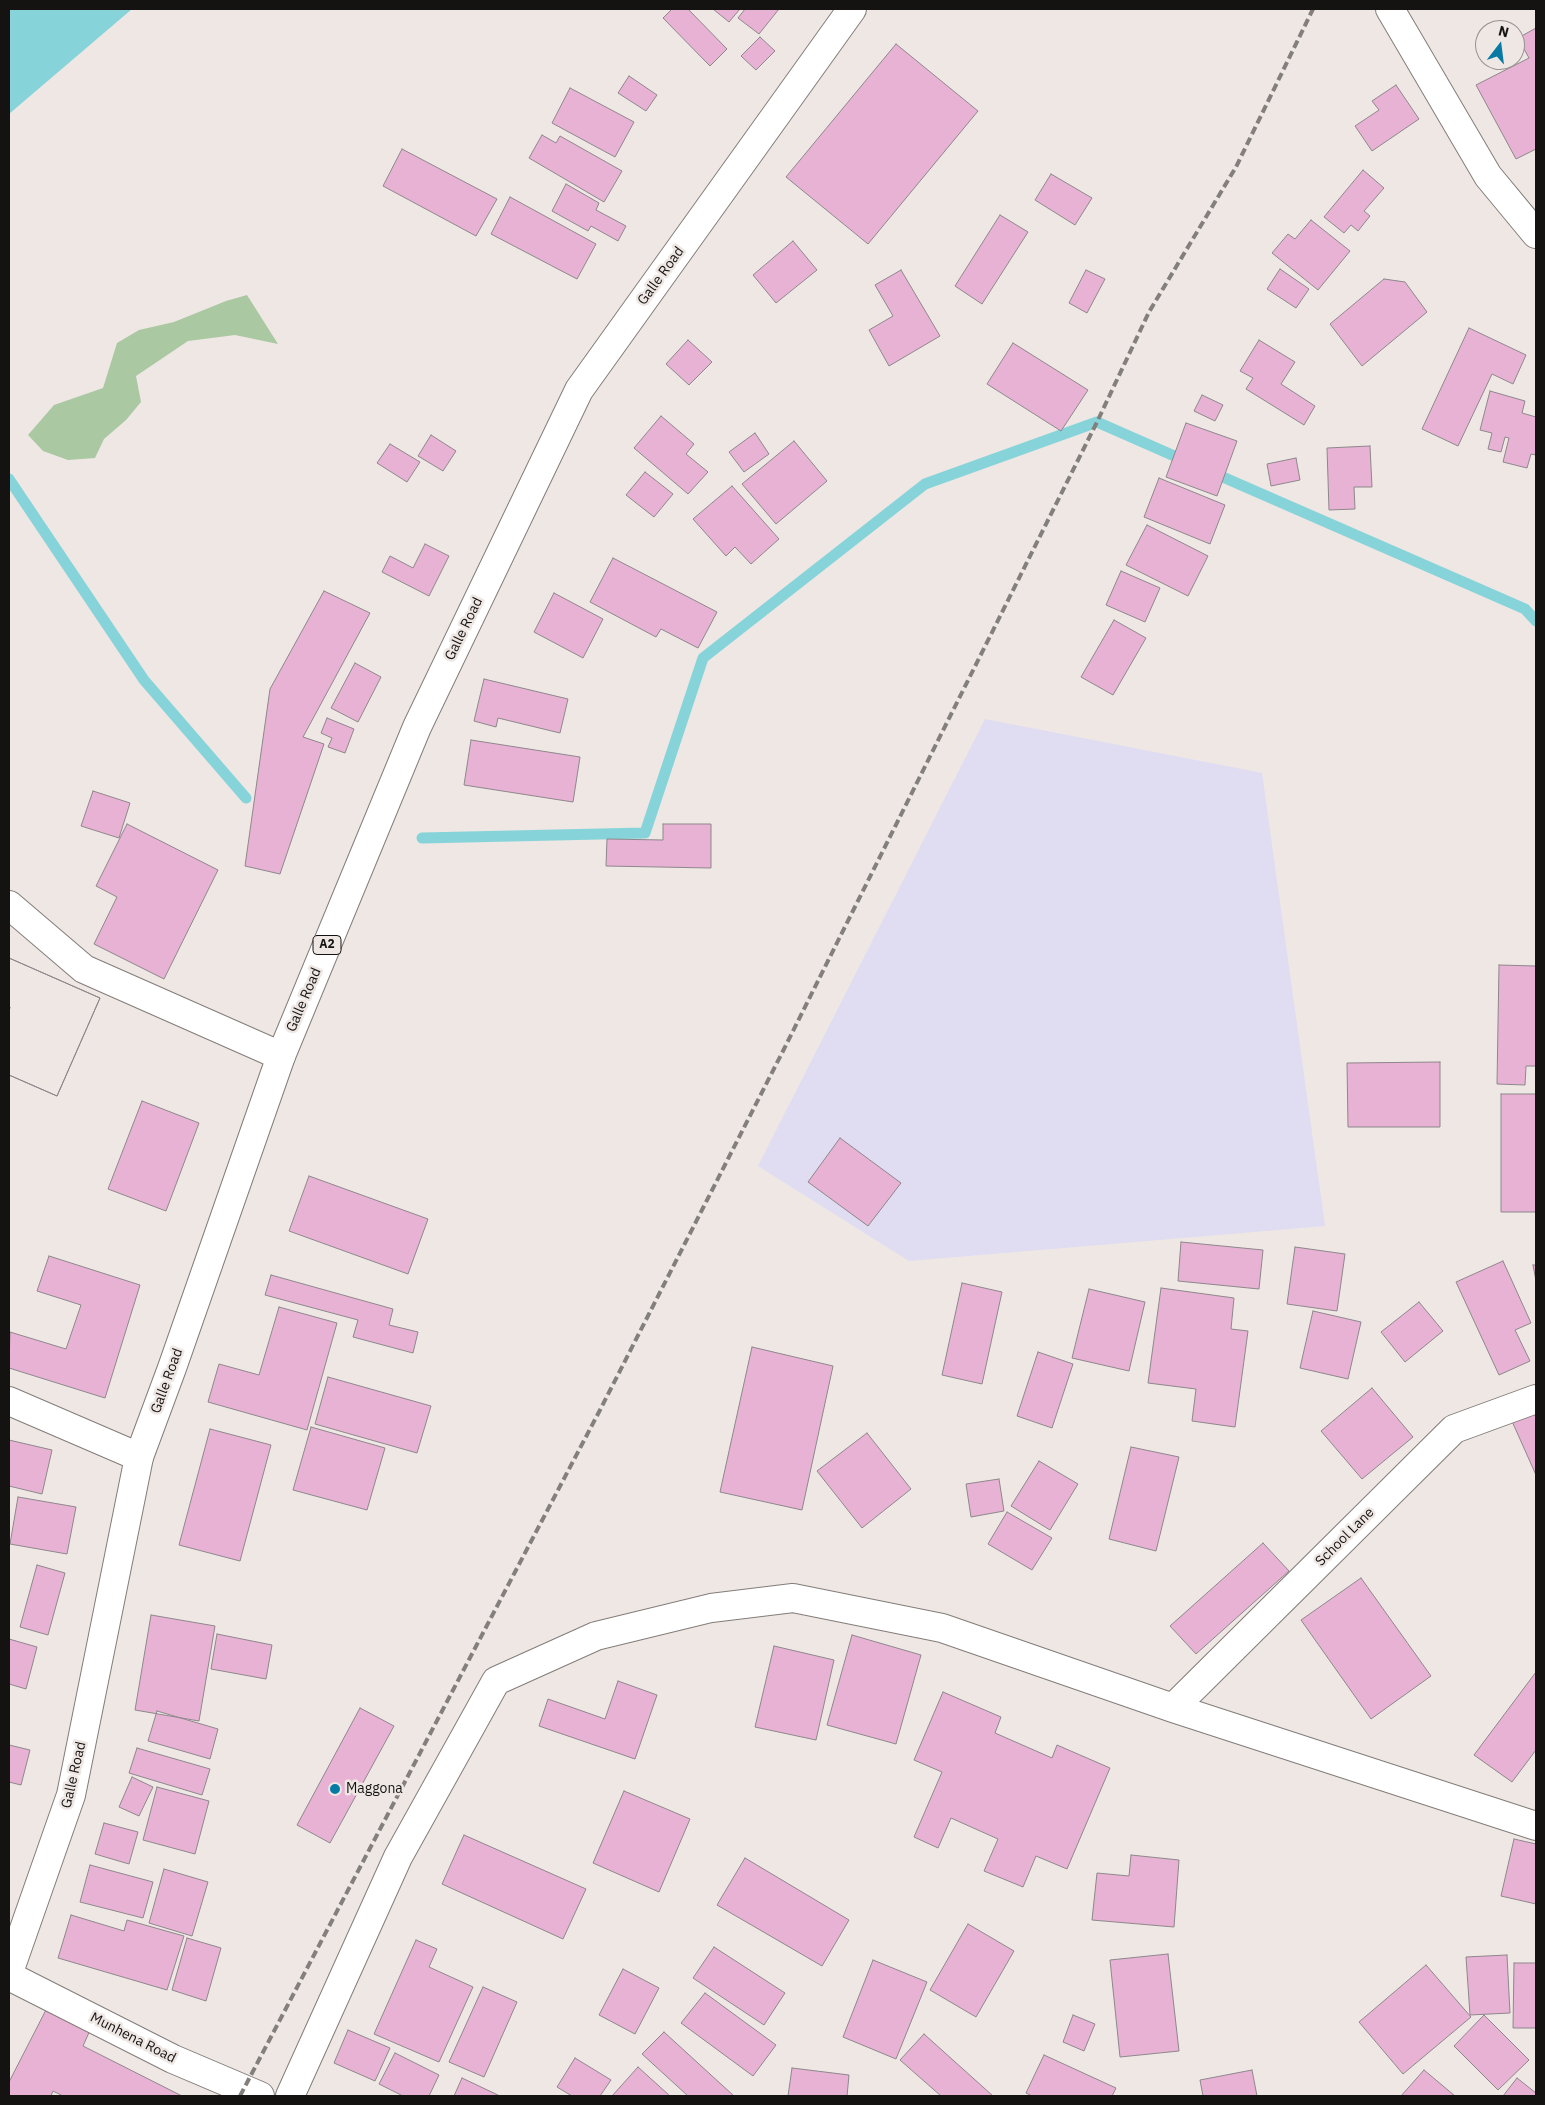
<!DOCTYPE html>
<style>
body{margin:0}
#map{position:relative;width:1545px;height:2105px;overflow:hidden;background:#eee7e4;font-family:"IBM Plex Sans",sans-serif}
canvas{display:block}
.frame{position:absolute;inset:0;border:10px solid #151312;pointer-events:none}
.north{position:absolute;left:1475px;top:20px;width:50px;height:50px;box-sizing:border-box;background:#eee7e4;border:1px solid #979290;border-radius:50%;rotate:15deg;font-size:14px;font-weight:700;line-height:20px;text-align:center;color:#151312}
.north::after{content:'';display:block;margin:auto;width:18px;height:22px;background:#087ba4;clip-path:polygon(50% 0,100% 100%,50% 72%,0 100%)}
</style>
<div id="map">
<canvas width="1545" height="2105"></canvas>
<div class="frame"></div>
<div class="north">N</div>
</div>
<script>
const ctx = document.querySelector('canvas').getContext('2d');
ctx.lineJoin = 'round';
function fill(path, color) { ctx.fillStyle = color; ctx.fill(path, 'evenodd'); }
const toPath = rows => new Path2D(rows.map(r => 'M' + r).join(''));
function stroke(path, color, width, dash) { ctx.strokeStyle = color; ctx.lineWidth = width; ctx.lineCap = dash ? 'butt' : 'round'; ctx.setLineDash(dash || []); ctx.stroke(path); }
function drawText(font, color, halo, rows, align = 'center') {
  ctx.font = font + ' "IBM Plex Sans",sans-serif'; ctx.lineWidth = 5; ctx.setLineDash([]); ctx.textBaseline = 'middle'; ctx.strokeStyle = halo; ctx.fillStyle = color; for (const [text, x, y, turn = 0] of rows) {
    ctx.save(); ctx.translate(x, y); ctx.rotate((+turn || 0) * Math.PI / 180); ctx.textAlign = isNaN(turn) ? turn : align; if (halo) ctx.strokeText(text, 0, 0); ctx.fillText(text, 0, 0); ctx.restore();
  }
}
const education = toPath([
 [985,719,1262,773,1325,1226,909,1261,758,1166]
]);
const green = toPath([
 [247,295,278,344,235,335,188,341,136,376,141,402,126,420,104,439,95,458,68,460,43,451,28,435,54,405,103,388,117,343,139,330,174,322,226,301]
]);
const water = toPath([
 [9,9,132,9,9,114]
]);
const stream = toPath([
 [1209,471,1525,609,1536,621],
 [9,479,144,680,246,798],
 [422,838,645,833,703,658,925,484,1097,422,1188,462]
]);
const building = toPath([
 [672,9,688,9,727,49,710,66,663,18,672,9],
 [713,9,740,9,729,22,713,9],
 [745,9,779,9,759,34,738,18,745,9],
 [1536,28,1536,149,1516,159,1476,85,1529,58,1518,38,1536,28],
 [760,37,775,51,756,70,741,56,760,37],
 [896,44,978,111,868,244,786,177,896,44],
 [629,76,657,95,646,111,618,93,629,76],
 [1396,85,1419,119,1372,151,1355,126,1379,110,1372,101,1396,85],
 [570,88,634,122,615,157,552,123,570,88],
 [542,135,556,143,560,136,622,171,604,202,529,158,542,135],
 [402,149,497,199,476,236,383,186,402,149],
 [1363,170,1384,188,1364,211,1370,216,1358,231,1351,225,1344,233,1324,217,1363,170],
 [1051,174,1092,198,1075,225,1035,200,1051,174],
 [566,184,599,203,596,210,626,226,618,241,591,226,588,231,552,211,566,184],
 [510,197,596,244,577,279,491,234,510,197],
 [1000,215,1028,232,982,304,955,286,1000,215],
 [1311,220,1350,251,1318,290,1272,253,1288,234,1295,239,1311,220],
 [793,241,817,270,776,303,753,275,793,241],
 [1280,269,1309,289,1296,308,1267,289,1280,269],
 [901,270,940,336,889,366,869,330,893,316,875,285,901,270],
 [1086,270,1105,279,1087,313,1069,303,1086,270],
 [1384,279,1405,282,1427,312,1362,366,1330,324,1384,279],
 [1469,328,1526,355,1513,384,1492,374,1458,446,1422,429,1469,328],
 [688,340,712,362,689,385,666,364,688,340],
 [1259,340,1295,362,1281,384,1315,406,1304,425,1246,389,1253,378,1240,371,1259,340],
 [1013,343,1088,390,1061,431,987,384,1013,343],
 [1490,391,1525,401,1522,413,1536,417,1536,455,1531,454,1527,468,1503,462,1509,438,1505,437,1501,452,1488,449,1492,433,1480,430,1490,391],
 [1202,395,1223,405,1215,421,1194,411,1202,395],
 [661,416,694,444,686,454,708,472,688,494,634,448,661,416],
 [1186,423,1237,441,1217,496,1166,477,1186,423],
 [755,433,769,454,744,472,729,452,755,433],
 [431,435,456,451,443,471,418,456,431,435],
 [794,441,827,481,776,524,742,484,794,441],
 [390,444,420,462,407,482,377,463,390,444],
 [1370,446,1372,487,1354,487,1355,509,1329,510,1327,448,1370,446],
 [1296,458,1300,480,1271,486,1267,464,1296,458],
 [645,472,673,494,654,517,626,495,645,472],
 [1159,478,1225,505,1210,544,1144,517,1159,478],
 [732,486,779,539,751,564,735,547,726,556,693,519,732,486],
 [1147,525,1208,556,1188,596,1126,565,1147,525],
 [425,544,449,556,429,596,382,572,390,556,413,568,425,544],
 [613,558,717,612,698,648,661,629,656,637,590,602,613,558],
 [1121,571,1160,588,1145,622,1106,605,1121,571],
 [324,591,370,613,303,737,324,744,280,874,245,866,270,689,324,591],
 [554,593,603,619,583,658,534,632,554,593],
 [1114,620,1146,638,1113,695,1081,677,1114,620],
 [355,663,381,677,358,722,331,708,355,663],
 [484,679,568,699,560,733,498,718,496,727,474,721,484,679],
 [327,718,354,729,345,753,328,747,332,738,321,733,327,718],
 [471,740,580,757,573,802,464,785,471,740],
 [93,791,130,803,119,838,81,826,93,791],
 [127,824,218,870,164,979,94,944,117,897,96,886,127,824],
 [663,824,711,824,711,868,606,866,607,839,663,840,663,824],
 [9,958,100,998,57,1096,9,1075,9,1011,10,1007,9,1006,9,958],
 [9,958,100,998,57,1096,9,1075,9,1011,10,1007,9,1006,9,958],
 [1499,965,1536,966,1536,1066,1526,1066,1525,1085,1497,1084,1499,965],
 [1440,1062,1440,1127,1348,1127,1347,1063,1440,1062],
 [1501,1094,1536,1094,1536,1212,1501,1212,1501,1094],
 [142,1101,199,1123,166,1211,108,1189,142,1101],
 [840,1138,901,1183,868,1226,808,1182,840,1138],
 [309,1176,428,1219,408,1274,289,1231,309,1176],
 [1181,1242,1263,1250,1259,1289,1178,1281,1181,1242],
 [1295,1247,1345,1254,1337,1311,1287,1304,1295,1247],
 [49,1256,140,1285,105,1398,9,1368,10,1332,66,1349,81,1305,37,1291,49,1256],
 [1503,1261,1531,1323,1515,1330,1530,1361,1499,1375,1456,1282,1503,1261],
 [1533,1265,1536,1265,1536,1281,1533,1265],
 [271,1275,393,1309,389,1325,418,1332,413,1353,353,1337,358,1320,265,1295,271,1275],
 [962,1283,1002,1292,982,1384,942,1375,962,1283],
 [1161,1288,1234,1298,1231,1329,1248,1331,1235,1427,1192,1421,1196,1389,1148,1383,1161,1288],
 [1089,1289,1145,1302,1129,1371,1072,1358,1089,1289],
 [1419,1302,1443,1331,1405,1362,1381,1332,1419,1302],
 [279,1307,337,1323,307,1430,208,1402,219,1364,259,1375,279,1307],
 [1313,1311,1361,1322,1348,1379,1300,1368,1313,1311],
 [752,1347,833,1366,802,1510,720,1492,752,1347],
 [1038,1352,1073,1364,1052,1428,1017,1416,1038,1352],
 [328,1377,431,1406,417,1453,315,1424,328,1377],
 [1372,1388,1413,1437,1362,1479,1321,1431,1372,1388],
 [1536,1408,1536,1475,1511,1419,1536,1408],
 [311,1427,385,1448,367,1510,293,1490,311,1427],
 [210,1429,271,1445,240,1561,179,1545,210,1429],
 [867,1433,911,1489,862,1528,817,1471,867,1433],
 [9,1440,52,1450,42,1494,9,1486,9,1440],
 [1131,1447,1179,1457,1156,1551,1109,1539,1131,1447],
 [1039,1461,1078,1484,1050,1530,1011,1506,1039,1461],
 [999,1479,1004,1511,971,1517,966,1484,999,1479],
 [18,1497,76,1507,67,1554,10,1544,18,1497],
 [1007,1512,1052,1538,1032,1570,988,1544,1007,1512],
 [1263,1543,1289,1571,1196,1654,1170,1626,1263,1543],
 [37,1565,65,1573,48,1635,20,1627,37,1565],
 [1361,1578,1431,1676,1371,1719,1301,1620,1361,1578],
 [151,1615,215,1626,199,1721,135,1710,151,1615],
 [217,1634,272,1645,266,1679,211,1669,217,1634],
 [852,1635,921,1655,896,1744,827,1725,852,1635],
 [9,1639,37,1647,26,1689,9,1684,9,1639],
 [774,1646,834,1660,816,1740,755,1727,774,1646],
 [1536,1672,1536,1750,1512,1782,1474,1755,1536,1672],
 [618,1681,657,1695,635,1759,539,1726,548,1699,605,1719,618,1681],
 [943,1692,1001,1717,995,1733,1052,1758,1057,1745,1110,1768,1067,1869,1036,1856,1023,1887,984,1871,998,1839,951,1818,938,1848,914,1837,942,1772,914,1760,943,1692],
 [360,1708,394,1726,330,1843,297,1825,360,1708],
 [157,1711,218,1729,210,1759,148,1741,157,1711],
 [9,1745,30,1750,21,1785,9,1782,9,1745],
 [137,1748,210,1769,202,1795,129,1773,137,1748],
 [132,1777,153,1787,139,1816,119,1807,132,1777],
 [157,1787,209,1801,195,1854,143,1840,157,1787],
 [624,1791,690,1819,659,1892,593,1863,624,1791],
 [104,1823,138,1832,129,1864,95,1854,104,1823],
 [464,1835,586,1889,563,1939,442,1884,464,1835],
 [1514,1839,1536,1844,1536,1904,1501,1896,1514,1839],
 [1131,1855,1179,1860,1174,1927,1092,1920,1097,1873,1129,1876,1131,1855],
 [745,1858,849,1920,822,1966,717,1905,745,1858],
 [90,1865,153,1882,143,1918,80,1902,90,1865],
 [164,1869,208,1882,192,1936,149,1923,164,1869],
 [71,1915,124,1931,127,1920,184,1936,167,1990,58,1958,71,1915],
 [968,1924,1014,1951,976,2017,930,1990,968,1924],
 [187,1938,221,1948,206,2001,172,1990,187,1938],
 [416,1940,437,1949,429,1967,473,1987,439,2062,374,2034,416,1940],
 [714,1947,785,1993,764,2025,693,1978,714,1947],
 [1168,1954,1179,2051,1120,2057,1110,1960,1168,1954],
 [1507,1955,1510,2013,1470,2015,1466,1957,1507,1955],
 [873,1960,927,1982,896,2059,843,2037,873,1960],
 [1514,1963,1536,1963,1536,2028,1513,2028,1514,1963],
 [1426,1965,1471,2017,1403,2074,1359,2022,1426,1965],
 [623,1969,659,1988,635,2034,599,2015,623,1969],
 [483,1987,517,2002,484,2077,449,2062,483,1987],
 [705,1993,776,2045,753,2076,681,2023,705,1993],
 [48,2006,91,2028,83,2046,182,2096,63,2096,53,2091,51,2096,9,2096,9,2082,48,2006],
 [1073,2015,1095,2024,1084,2051,1063,2042,1073,2015],
 [1484,2015,1529,2060,1498,2090,1454,2046,1484,2015],
 [348,2030,390,2048,375,2081,334,2063,348,2030],
 [664,2032,734,2096,688,2096,642,2054,664,2032],
 [924,2034,993,2096,941,2096,900,2060,924,2034],
 [395,2053,439,2075,429,2096,403,2096,379,2084,395,2053],
 [1044,2055,1116,2088,1112,2096,1032,2096,1026,2093,1044,2055],
 [575,2058,611,2080,600,2096,572,2096,557,2087,575,2058],
 [638,2067,670,2096,612,2096,638,2067],
 [792,2068,849,2075,847,2096,788,2096,792,2068],
 [1252,2070,1257,2096,1203,2096,1200,2080,1252,2070],
 [1424,2070,1455,2096,1401,2096,1424,2070],
 [462,2078,500,2096,454,2096,462,2078],
 [1517,2078,1536,2093,1536,2096,1503,2096,1517,2078]
]);
const minor = toPath([
 [1390,9,1488,176,1536,234],
 [9,905,84,969,281,1056],
 [9,1401,139,1457],
 [1173,1708,1454,1429,1536,1399],
 [290,2096,398,1857,496,1681,596,1636,711,1608,793,1598,942,1628,1173,1708,1536,1826]
]);
const tertiary = toPath([
 [9,1976,173,2059,260,2096]
]);
const trunk = toPath([
 [9,1972,71,1795,139,1457,172,1368,281,1056,417,727,579,390,852,9]
]);
const rail = toPath([
 [240,2096,600,1410,783,1051,1097,422,1149,312,1236,167,1313,9]
]);
const markers = [
 [335,1789,6,"#087ba4"]
];
const shields = [
 [327,945,28]
];
const shieldNames = [
 ["A2",327,945]
];
const streetNames = [
 ["Galle Road",661,276,-54],
 ["Galle Road",464,629,-64],
 ["Galle Road",304,1000,-67],
 ["Galle Road",167,1381,-70],
 ["School Lane",1345,1537,-45],
 ["Galle Road",74,1775,-77],
 ["Munhena Road",133,2038,27]
];
const poiNames = [
 ["Maggona",346,1789]
];
fill(education, '#e0dcf2');
fill(green, '#aac8a1');
fill(water, '#86d4d9');
stroke(stream, '#86d4d9', 11);
fill(building, '#e8b2d4');
stroke(building, '#8d878b', 1);
stroke(minor, '#837d7a', 30);
stroke(tertiary, '#837d7a', 30);
stroke(trunk, '#837d7a', 30);
stroke(minor, '#fff', 28);
stroke(tertiary, '#fff', 28);
stroke(trunk, '#fff', 28);
stroke(rail, '#837f7d', 4, [8, 4]);
for (const [x, y, r, color] of markers) { const dot = new Path2D(); dot.arc(x, y, r, 0, 2 * Math.PI); ctx.fillStyle = color; ctx.fill(dot); stroke(dot, '#eee7e4', 2); }
for (const [x, y, w] of shields) { const box = new Path2D(); box.roundRect(x - w / 2, y - 9.5, w, 19, 4); ctx.fillStyle = '#eee7e4'; ctx.fill(box); stroke(box, '#151312', 1); }
drawText('bold 12px', '#151312', null, shieldNames);
drawText('14px', '#151312', '#eee7e4', streetNames);
drawText('14px', '#151312', '#eee7e4', poiNames, 'left');
</script>
